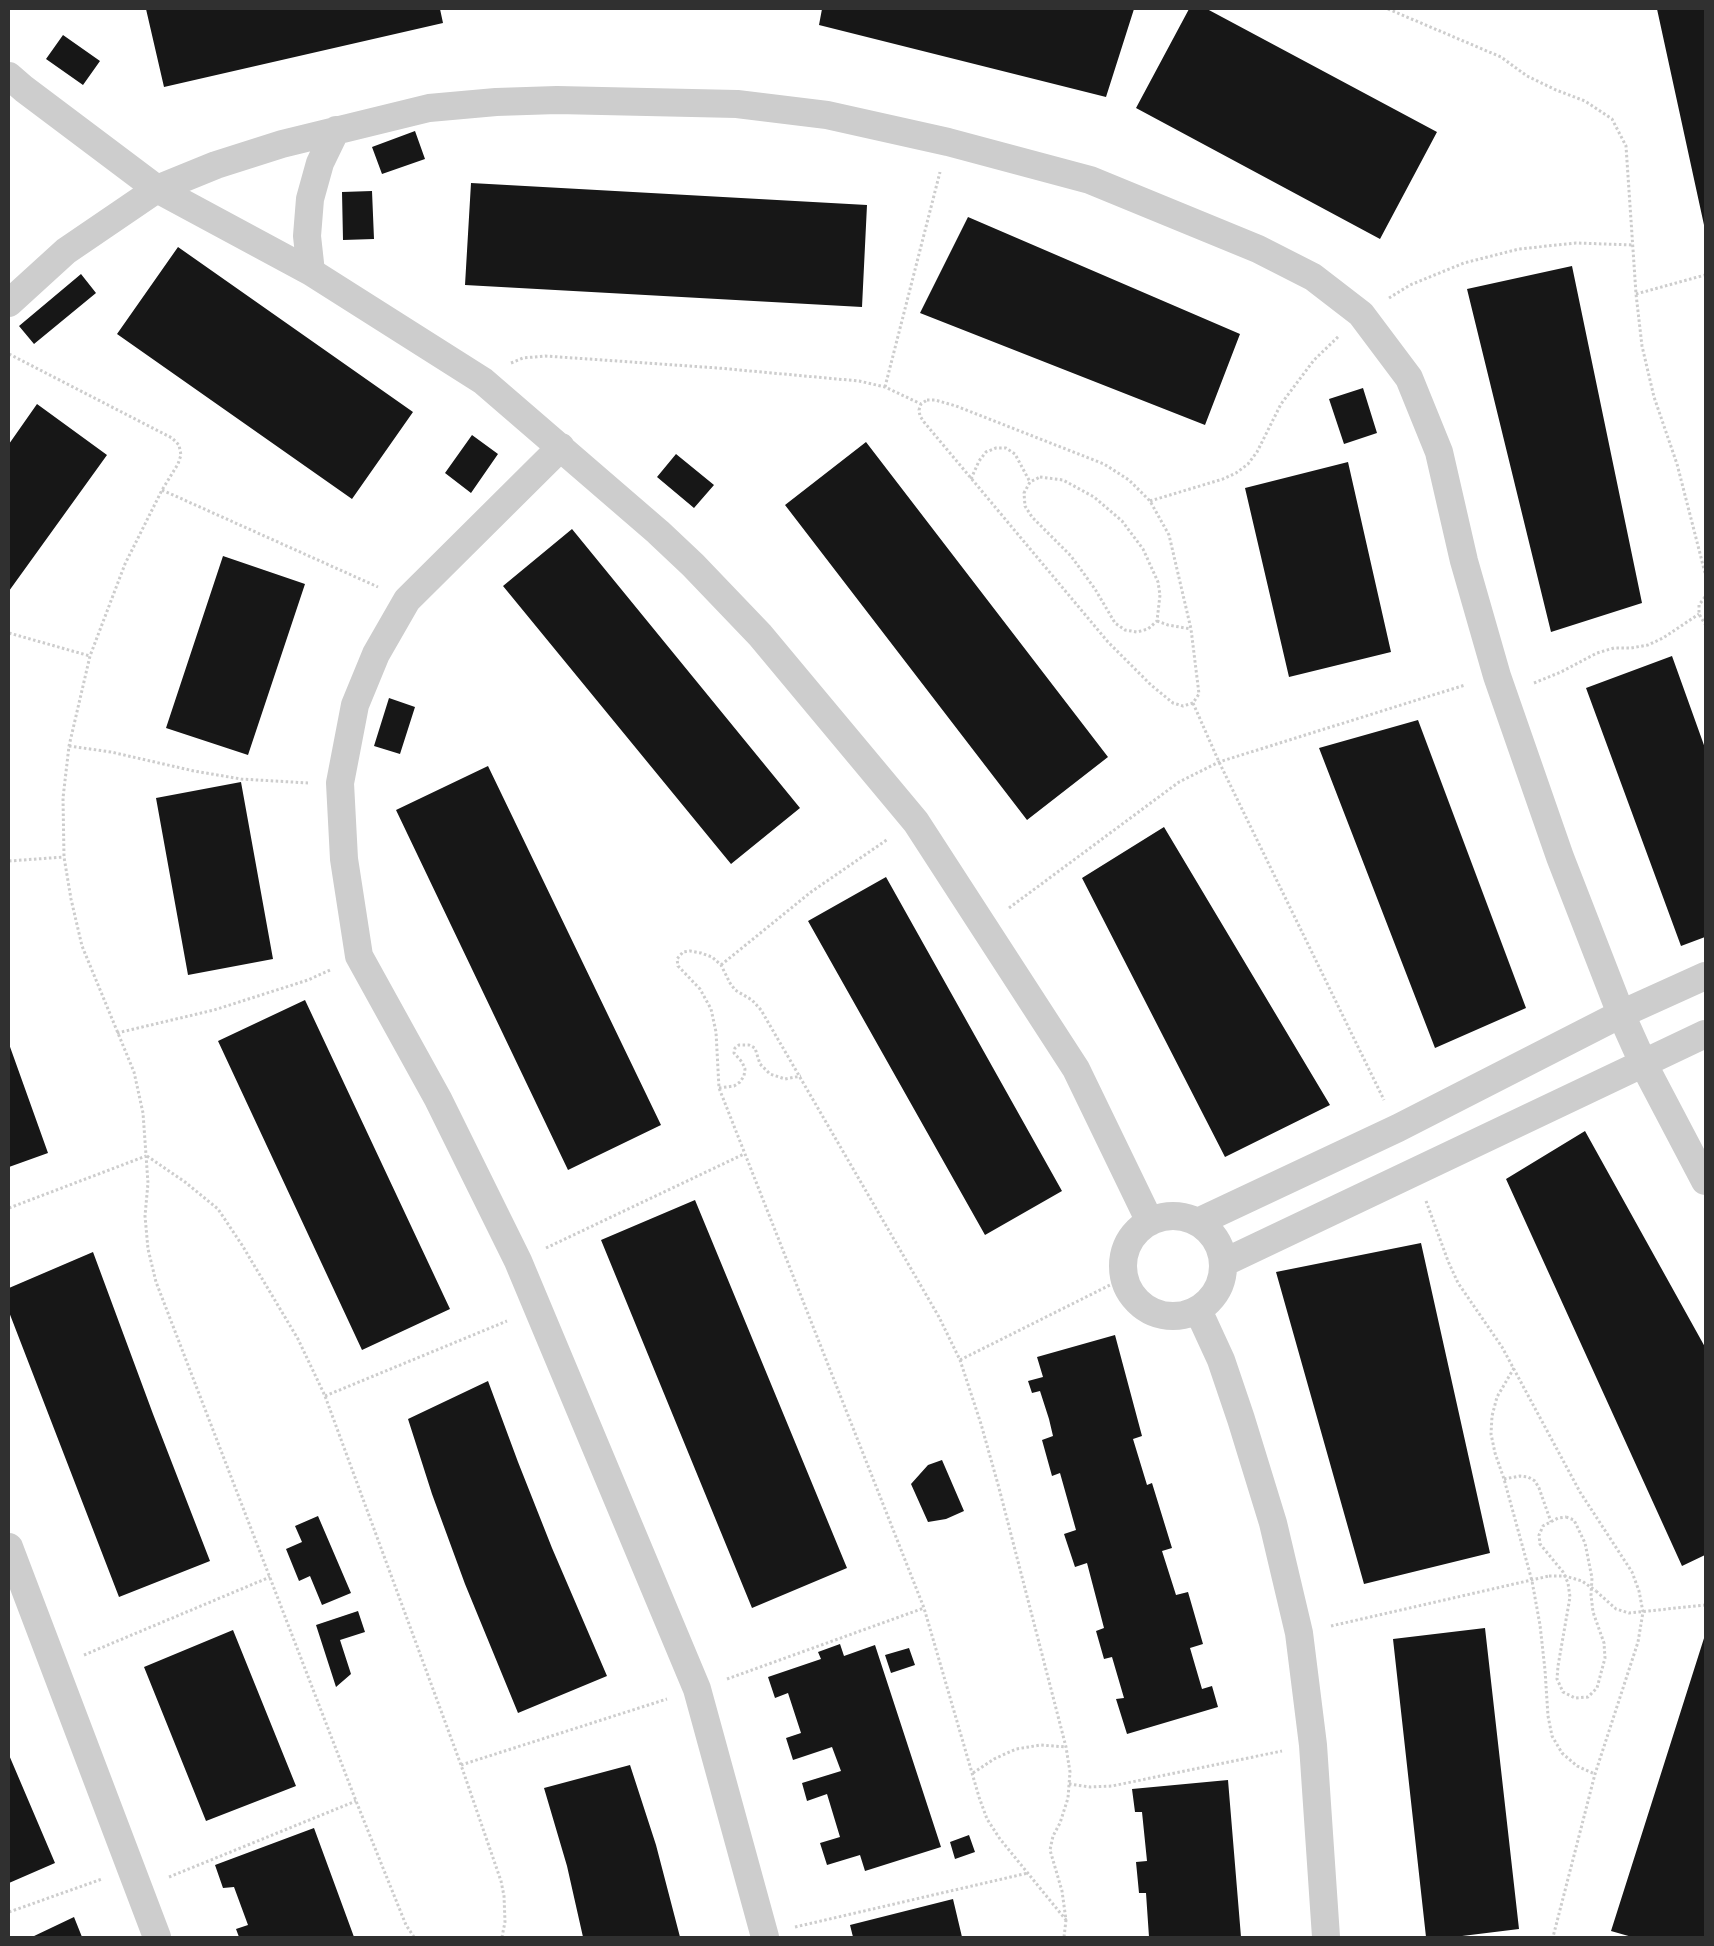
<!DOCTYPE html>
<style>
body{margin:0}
#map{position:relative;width:1714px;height:1946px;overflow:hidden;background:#fff;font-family:Rubik,sans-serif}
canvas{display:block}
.frame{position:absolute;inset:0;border:10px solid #303030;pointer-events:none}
</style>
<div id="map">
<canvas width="1714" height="1946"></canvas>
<div class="frame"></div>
</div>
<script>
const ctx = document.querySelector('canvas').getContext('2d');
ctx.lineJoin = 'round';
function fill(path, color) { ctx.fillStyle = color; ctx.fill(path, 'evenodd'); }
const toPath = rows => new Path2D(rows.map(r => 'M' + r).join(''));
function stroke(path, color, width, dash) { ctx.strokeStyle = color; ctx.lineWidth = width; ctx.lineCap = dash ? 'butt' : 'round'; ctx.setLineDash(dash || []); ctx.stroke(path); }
const building = toPath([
 [146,9,440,9,443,23,164,87],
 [822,9,1134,9,1106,97,819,25],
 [1189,9,1207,9,1437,132,1380,239,1136,108],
 [1657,9,1705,9,1705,225,1704,225],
 [63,35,100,61,83,85,46,59],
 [415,131,425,159,382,174,372,147],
 [471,183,867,205,862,307,465,285],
 [372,191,374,239,343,240,342,192],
 [968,217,1240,334,1205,425,920,313],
 [178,247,413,412,352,499,117,334],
 [1572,266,1642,603,1551,632,1467,289],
 [81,274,96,293,34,344,19,326],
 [1363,388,1377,433,1344,444,1329,399],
 [37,404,107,455,9,591,9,444],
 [472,435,498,454,471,493,445,473],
 [866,442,1108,757,1027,820,785,505],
 [676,454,714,485,694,508,657,477],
 [1348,462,1391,652,1289,677,1245,488],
 [572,529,800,808,731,864,503,586],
 [223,556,305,584,248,755,166,728],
 [1672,656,1705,748,1705,937,1681,946,1586,688],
 [389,698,415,707,400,754,374,746],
 [1418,720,1526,1008,1435,1048,1319,748],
 [488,766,661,1125,568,1170,396,810],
 [241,782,273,959,188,975,156,798],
 [1164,827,1330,1105,1225,1157,1082,878],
 [886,877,1062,1191,985,1235,808,921],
 [305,1000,450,1309,362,1350,218,1041],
 [9,1044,48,1153,9,1167],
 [1585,1131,1705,1347,1705,1555,1682,1566,1506,1179],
 [695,1200,847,1568,752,1608,601,1240],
 [1421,1243,1490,1553,1364,1584,1276,1272],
 [93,1252,153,1414,210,1561,119,1597,9,1312,9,1288],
 [1115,1335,1142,1436,1133,1439,1147,1485,1152,1483,1172,1548,1162,1551,1176,1595,1188,1592,1203,1644,1190,1648,1202,1689,1212,1686,1218,1707,1127,1734,1116,1699,1124,1698,1112,1657,1104,1659,1096,1631,1104,1628,1087,1563,1075,1567,1064,1534,1076,1530,1060,1473,1052,1476,1042,1440,1053,1436,1049,1419,1040,1391,1032,1393,1028,1381,1043,1377,1037,1357],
 [488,1381,518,1462,552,1548,607,1676,518,1713,465,1584,432,1494,408,1419],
 [942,1460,964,1511,946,1519,928,1522,911,1484,928,1465],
 [318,1516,351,1593,322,1605,310,1576,299,1581,286,1549,302,1542,295,1526],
 [358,1611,365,1632,340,1640,351,1674,336,1687,316,1625],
 [1485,1628,1519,1929,1454,1937,1426,1937,1393,1639],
 [233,1630,296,1786,206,1821,144,1667],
 [1705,1635,1705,1937,1632,1937,1611,1931],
 [840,1644,844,1656,875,1645,941,1847,865,1871,860,1855,827,1865,820,1843,840,1837,827,1794,807,1801,802,1783,841,1771,832,1747,793,1760,786,1738,801,1733,788,1693,775,1698,768,1677,821,1659,818,1652],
 [909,1648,915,1665,891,1673,885,1655],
 [9,1755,55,1863,9,1883],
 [630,1765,656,1845,680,1937,583,1937,567,1866,544,1788],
 [1228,1780,1241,1937,1149,1937,1146,1893,1139,1893,1136,1862,1147,1861,1142,1812,1135,1812,1132,1789],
 [314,1828,354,1937,239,1937,236,1929,248,1925,234,1887,223,1888,215,1865],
 [969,1835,975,1852,955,1859,950,1842],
 [953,1899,962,1937,853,1937,850,1925],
 [74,1917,82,1937,32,1937]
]);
const path = toPath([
 [1388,9,1501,57,1527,76,1556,90,1585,101,1612,119,1626,146,1636,294,1642,346,1654,397,1677,464,1705,573],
 [1636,294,1705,275],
 [1389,298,1410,285,1464,263,1519,249,1576,243,1634,245],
 [9,354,172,438,179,445,181,455,178,464,162,490,125,564,90,656,69,746,63,798,64,857,71,899,82,946,134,1072,143,1113,148,1183,145,1216,148,1249,156,1282,356,1801,406,1925,414,1937],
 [511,363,523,358,545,356,718,368,859,381,885,387,921,404],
 [885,387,940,172],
 [927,400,935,400,956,406,1104,464,1129,480,1150,501,1169,535,1191,629,1199,694,1193,703,1183,706,1173,703,1151,685,1108,642,924,422,920,416,919,410,921,404,927,400],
 [1040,477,1063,480,1094,497,1122,521,1143,549,1158,582,1160,595,1157,621,1148,629,1137,632,1125,630,1115,623,1095,589,1071,556,1032,517,1025,506,1024,493,1030,482,1040,477],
 [971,479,979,461,986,452,996,448,1006,448,1015,454,1030,482],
 [162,490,378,587],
 [1150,501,1223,479,1236,473,1248,464,1257,452,1281,404,1314,360,1339,336],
 [1705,597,1699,605,1699,614,1705,624],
 [1157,621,1168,625,1191,629],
 [9,633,90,656],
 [1534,683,1561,672,1597,653,1614,648,1631,648,1648,645,1663,638,1699,614],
 [1193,703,1219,762,1384,1100],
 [69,746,111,752,194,771,241,779,308,783],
 [9,861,64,857],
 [1009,908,1179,782,1219,762,1465,685],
 [721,965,811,892,888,839],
 [117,1033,214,1010,308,980,330,970],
 [719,1088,734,1086,740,1082,744,1076,745,1069,742,1062,734,1053,735,1048,739,1045,749,1045,755,1048,760,1064,770,1074,785,1079,801,1076],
 [147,1156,185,1182,218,1209,242,1245,298,1339,325,1396,461,1765,501,1881,504,1896,505,1922,502,1937],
 [1426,1201,1448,1261,1458,1283,1502,1347,1580,1492,1632,1572,1639,1591,1643,1612,1638,1642,1595,1774,1553,1937],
 [9,1208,146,1156],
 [546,1248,744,1154],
 [960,1360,1124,1278],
 [1514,1368,1497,1397,1492,1416,1491,1434,1495,1453,1504,1479,1532,1581,1540,1625,1545,1670,1548,1716,1552,1736,1562,1753,1577,1766,1595,1774],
 [325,1396,507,1321],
 [1504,1479,1520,1476,1528,1477,1535,1481,1539,1488,1551,1522],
 [1566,1517,1574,1520,1585,1543,1592,1578,1591,1595,1593,1612,1604,1643,1605,1658,1597,1688,1588,1697,1575,1698,1563,1692,1557,1679,1558,1666,1570,1597,1568,1583,1563,1572,1540,1544,1539,1535,1543,1526,1558,1518,1566,1517],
 [1596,1591,1616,1609,1629,1613,1705,1605],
 [1331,1626,1549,1576],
 [84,1655,270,1577],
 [727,1679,924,1608],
 [461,1765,667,1699],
 [973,1773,994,1759,1016,1749,1041,1745,1066,1747],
 [1069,1784,1090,1787,1112,1786,1282,1751],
 [169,1877,356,1801],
 [9,1912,102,1879],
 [795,1927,1028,1873],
 [1064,1937,1066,1920,1062,1891,1050,1850,1053,1836,1060,1823,1068,1798,1070,1772,1066,1747,999,1488,981,1424,960,1360,939,1317,761,1010,752,1000,735,990,730,983,721,965,712,957,701,953,690,951,683,952,677,959,678,966,700,989,711,1009,716,1032,719,1088,924,1608,979,1797,987,1819,1000,1839,1066,1920]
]);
const minor = toPath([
 [9,76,24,89,157,189,311,272,483,381,658,532,693,565,760,635,916,822,1076,1069,1150,1222],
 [311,272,307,236,310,199,320,163,336,130],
 [9,303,66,251,157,189,216,165,282,144,429,108,496,102,557,100,737,104,827,115,948,142,1090,180,1258,249,1313,277,1361,314,1409,378,1439,452,1464,561,1497,676,1560,857,1621,1014,1643,1063,1705,1181],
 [561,447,407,600,376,654,355,705,340,783,344,859,359,956,438,1099,518,1261,697,1689,765,1937],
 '1123 1266a50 50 0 1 1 100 0a50 50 0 1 1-100 0Z',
 [1198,1222,1398,1128,1621,1014,1705,976],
 [1223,1263,1705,1034],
 [1198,1310,1221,1360,1241,1419,1273,1523,1299,1633,1313,1745,1326,1937],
 [9,1547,157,1937]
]);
const pathBridge = toPath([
 [1549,1576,1565,1576,1582,1581,1596,1591]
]);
fill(building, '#171717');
stroke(path, '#cdcdcd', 3, [2.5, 2.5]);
stroke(minor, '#cdcdcd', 28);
stroke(pathBridge, '#cdcdcd', 3, [2.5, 2.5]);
</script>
